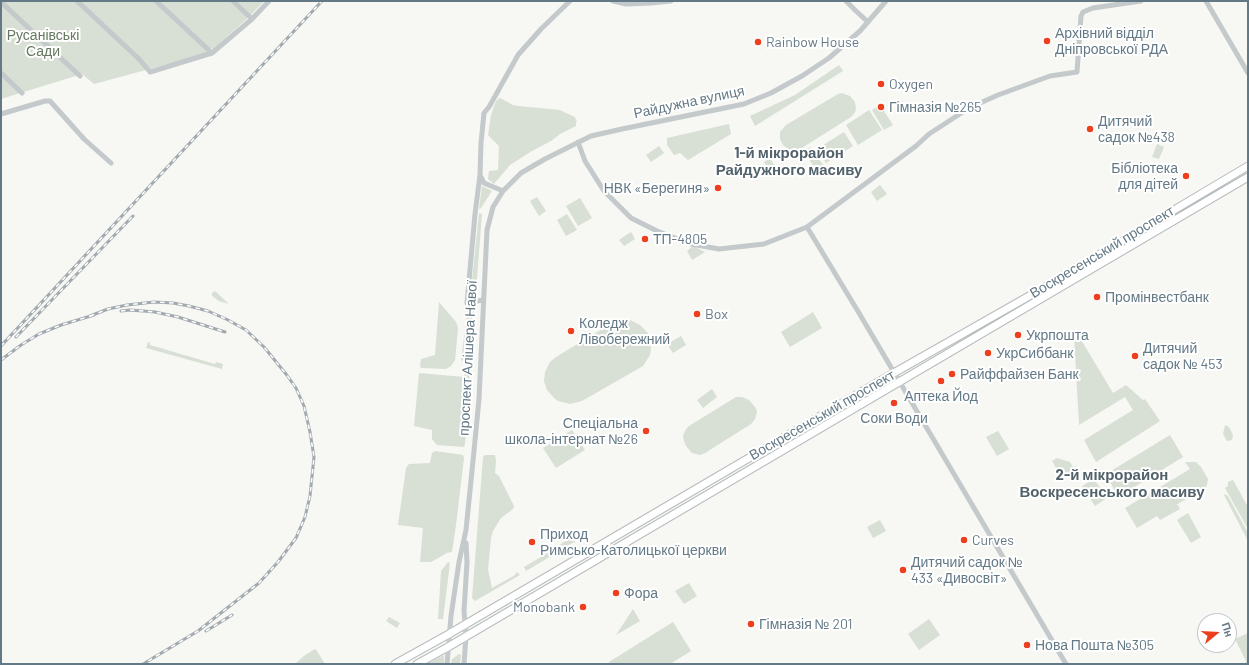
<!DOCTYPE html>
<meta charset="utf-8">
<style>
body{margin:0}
#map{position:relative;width:1249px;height:665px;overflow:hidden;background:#f7f7f3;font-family:Barlow,sans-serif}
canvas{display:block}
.frame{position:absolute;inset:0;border:2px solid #647986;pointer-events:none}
.north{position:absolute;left:1197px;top:613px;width:40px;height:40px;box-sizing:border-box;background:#fff;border:1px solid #c1c9cf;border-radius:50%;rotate:72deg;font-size:11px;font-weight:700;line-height:16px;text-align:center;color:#647986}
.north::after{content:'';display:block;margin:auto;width:14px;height:18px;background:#ec3f1e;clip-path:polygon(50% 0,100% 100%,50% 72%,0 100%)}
</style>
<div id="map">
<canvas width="1249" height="665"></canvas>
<div class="frame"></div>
<div class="north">Пн</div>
</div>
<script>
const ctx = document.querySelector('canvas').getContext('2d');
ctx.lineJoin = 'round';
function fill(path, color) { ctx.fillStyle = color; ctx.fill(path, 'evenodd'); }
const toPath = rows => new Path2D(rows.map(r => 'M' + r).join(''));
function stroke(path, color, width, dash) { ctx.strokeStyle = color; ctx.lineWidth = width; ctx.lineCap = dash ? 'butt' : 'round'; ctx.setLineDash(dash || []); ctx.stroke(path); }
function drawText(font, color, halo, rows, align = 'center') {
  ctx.font = font + ' Barlow,sans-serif'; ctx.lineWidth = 4; ctx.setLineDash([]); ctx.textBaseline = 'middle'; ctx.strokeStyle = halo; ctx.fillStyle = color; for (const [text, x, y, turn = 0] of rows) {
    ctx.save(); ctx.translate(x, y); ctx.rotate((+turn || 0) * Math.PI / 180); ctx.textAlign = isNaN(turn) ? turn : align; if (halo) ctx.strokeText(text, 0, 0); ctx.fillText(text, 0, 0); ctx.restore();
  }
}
const green = toPath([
 [1,1,264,1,250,16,213,49,210,48,205,54,94,84,82,74,1,99],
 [839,65,843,71,755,126,750,116,795,95],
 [842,93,850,96,855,102,856,110,854,114,851,117,797,151,791,151,783,145,780,139,780,132,786,125,838,94],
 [500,98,513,105,518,106,560,110,566,113,575,117,576,120,577,121,576,122,576,126,560,134,551,141,532,151,510,165,494,184,488,179,489,171,498,170,499,146,488,135,491,115,496,101],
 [880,105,893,125,884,130,872,110],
 [869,110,882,130,858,145,846,125],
 [729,124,731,134,688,160,680,153,674,155,667,145,667,138],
 [844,132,853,146,826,163,817,149],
 [1157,144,1164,147,1159,159,1152,157],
 [659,146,664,153,651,162,646,155],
 [811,147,823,165,816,170,804,151],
 [770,158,775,167,769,170,764,162],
 [880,185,887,194,877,201,871,192],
 [482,186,492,191,481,208,479,209],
 [537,197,546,211,539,216,530,201],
 [580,198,592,218,578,226,566,206],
 [479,213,482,214,476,292,474,293,472,293,471,290],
 [567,214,577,230,566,236,557,220],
 [631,232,635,239,624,246,619,240],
 [693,246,705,252,692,260,687,251],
 [215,291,229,304,219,301,212,296,212,293],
 [439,302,456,322,458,328,455,360,451,366,446,369,422,368,420,367,421,359,435,355],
 [470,305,474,308,465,444,464,447,437,445,432,439,432,430,414,426,419,373,464,377,467,363,461,360,468,307],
 [813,312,822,328,790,347,781,332],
 [625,320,630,320,640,325,648,333,650,339,651,349,650,355,643,366,582,401,570,404,558,401,554,398,547,390,544,381,545,372,550,362,556,357,612,323],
 [1077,333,1113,393,1126,385,1143,400,1145,399,1160,421,1096,462,1084,440,1133,410,1125,397,1079,425,1074,335],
 [681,336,686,345,673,353,667,344],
 [148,342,150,343,150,345,215,364,216,362,223,364,222,369,146,348],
 [712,389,717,397,703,408,697,400],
 [736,397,742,397,749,400,755,407,757,411,755,419,751,424,705,453,700,455,692,453,686,446,684,441,683,436,686,429,689,426],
 [1225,425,1229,427,1233,435,1232,440,1227,441,1223,434],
 [572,430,585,450,556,468,543,448],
 [998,431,1009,449,997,456,986,437],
 [1170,435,1183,457,1118,497,1106,474],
 [435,451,463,455,464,458,456,525,452,552,447,553,431,562,420,562,423,528,398,525,406,468,409,464,430,463,432,453],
 [485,455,495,455,496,461,495,473,499,476,514,506,513,509,501,518,493,531,491,538,488,570,492,588,515,575,515,574,517,572,520,575,475,601,472,598,483,457],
 [1057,458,1070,462,1075,470,1062,478,1052,461],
 [1185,462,1196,462,1201,467,1208,479,1207,485,1205,488,1176,505,1178,505,1180,509,1160,520,1157,516,1137,528,1125,508,1190,469],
 [1094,479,1107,498,1095,506,1082,486],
 [1233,480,1248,507,1248,529,1225,488,1228,486,1228,482],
 [1225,494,1228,496,1248,533,1248,541,1224,495],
 [1188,513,1201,537,1191,543,1177,520],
 [880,520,886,531,873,538,867,527],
 [578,533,581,536,581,538,560,550,558,546],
 [551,551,553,555,526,571,524,567],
 [448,562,450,563,443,619,438,619,441,571],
 [689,583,697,596,684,604,675,591],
 [633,609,640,621,616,635],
 [389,617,400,623,397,628,386,621],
 [929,619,940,635,919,650,908,634],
 [673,622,691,651,670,664,610,664,609,662],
 [1248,633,1248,664,1245,664,1246,661,1235,639],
 [315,649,317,651,325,664,295,664,305,655],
 [459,654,461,655,460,664,451,664,452,659],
 [444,655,444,664,426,664]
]);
const minor = toPath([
 [77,1,139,59,150,72,212,53,252,19,269,1],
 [156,1,212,53],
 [233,1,252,19],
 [613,1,626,4,651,3,671,1],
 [846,1,856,11,868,22],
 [1206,1,1248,73],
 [1,2,80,76],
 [1,73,22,93],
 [1,114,45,101,50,101,84,139,111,163],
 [578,142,585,161,604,191,631,218,657,231,691,244,719,249,764,244,807,227,916,146,929,134,969,108,998,95,1050,76,1077,72,1081,16,1083,12,1093,8,1141,1],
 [480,175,475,214,467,303,483,300],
 [503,191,484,183,480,175,481,143,484,113,489,107,518,55,541,29,570,1],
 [807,227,859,313,1066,664],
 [447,664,451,616,459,562,466,530,474,451,479,399,487,230,493,207,503,191,521,173,545,159,591,136,622,129,744,104,771,93,802,76,829,58,860,31,886,1],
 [464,664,466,636,464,611,467,562,466,543]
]);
const major = toPath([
 [395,664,449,634,892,374,1038,291,1248,166],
 [417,664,448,647,1248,177]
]);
const rail = toPath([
 [121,311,130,310,155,312,178,317,225,332],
 [90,316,108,309,127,305,154,302,173,303,189,306,208,311,228,320,246,330,264,347,286,374,296,388,304,406,310,432,314,457,310,496,305,517,296,538,278,562,259,583,198,631,143,664],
 [16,337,133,216],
 [1,346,322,1],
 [1,360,21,345,39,334,61,325,94,315],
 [206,631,232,615]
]);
const markers = [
 [1047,41,4,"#ec3f1e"],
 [758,42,4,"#ec3f1e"],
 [881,84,4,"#ec3f1e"],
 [881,107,4,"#ec3f1e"],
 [1090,129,4,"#ec3f1e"],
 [1186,176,4,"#ec3f1e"],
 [718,188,4,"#ec3f1e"],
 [645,239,4,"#ec3f1e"],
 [1097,297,4,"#ec3f1e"],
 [697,314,4,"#ec3f1e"],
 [571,331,4,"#ec3f1e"],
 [1018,335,4,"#ec3f1e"],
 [988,353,4,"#ec3f1e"],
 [1135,356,4,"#ec3f1e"],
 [952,374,4,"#ec3f1e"],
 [941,381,4,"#ec3f1e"],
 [894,403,4,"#ec3f1e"],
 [646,431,4,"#ec3f1e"],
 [964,540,4,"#ec3f1e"],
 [532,542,4,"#ec3f1e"],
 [903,570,4,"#ec3f1e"],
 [616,593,4,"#ec3f1e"],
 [583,607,4,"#ec3f1e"],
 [751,624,4,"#ec3f1e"],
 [1027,645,4,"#ec3f1e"]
];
const poiNames = [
 ["Архівний відділ",1055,33],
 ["Дніпровської РДА",1055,49],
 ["Rainbow House",766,42],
 ["Oxygen",889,84],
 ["Гімназія №265",889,107],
 ["Дитячий",1098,121],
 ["садок №438",1098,137],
 ["Бібліотека",1178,168,"right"],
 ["для дітей",1178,184,"right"],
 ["НВК «Берегиня»",710,188,"right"],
 ["ТП-4805",653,239],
 ["Промінвестбанк",1105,297],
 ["Box",705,314],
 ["Коледж",579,323],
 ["Лівобережний",579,339],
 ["Укрпошта",1026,335],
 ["Дитячий",1143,348],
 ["садок № 453",1143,364],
 ["УкрСиббанк",996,353],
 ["Райффайзен Банк",960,374],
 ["Аптека Йод",941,396,"center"],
 ["Соки Води",894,418,"center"],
 ["Спеціальна",638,423,"right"],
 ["школа-інтернат №26",638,439,"right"],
 ["Приход",540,534],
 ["Римсько-Католицької церкви",540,550],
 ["Curves",972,540],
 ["Дитячий садок №",911,562],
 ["433 «Дивосвіт»",911,578],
 ["Фора",624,593],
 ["Monobank",575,607,"right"],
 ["Гімназія № 201",759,624],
 ["Нова Пошта №305",1035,645]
];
const parkNames = [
 ["Русанівські",43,35],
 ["Сади",43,51]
];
const streetNames = [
 ["Райдужна вулиця",689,102,-12],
 ["Воскресенський проспект",1102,252,-31],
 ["проспект Алішера Навої",468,358,-87],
 ["Воскресенський проспект",822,415,-30]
];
const neighbourhoodNames = [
 ["1-й мікрорайон",789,153],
 ["Райдужного масиву",789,170],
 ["2-й мікрорайон",1112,475],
 ["Воскресенського масиву",1112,492]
];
fill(green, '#d8dfd4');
stroke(major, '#b7bcbf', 9);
stroke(minor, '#c4c9cb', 5);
stroke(major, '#fff', 7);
stroke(rail, '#a2aaaf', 3);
stroke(rail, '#fff', 1.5, [4.5]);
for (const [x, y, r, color] of markers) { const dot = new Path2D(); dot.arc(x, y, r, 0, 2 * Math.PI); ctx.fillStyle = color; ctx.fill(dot); stroke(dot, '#fff', 1.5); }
drawText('14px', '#647986', '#fff', poiNames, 'left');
drawText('14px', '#66785f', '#fff', parkNames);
drawText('14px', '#647986', '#fff', streetNames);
drawText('bold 15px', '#52626b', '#fff', neighbourhoodNames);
</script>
